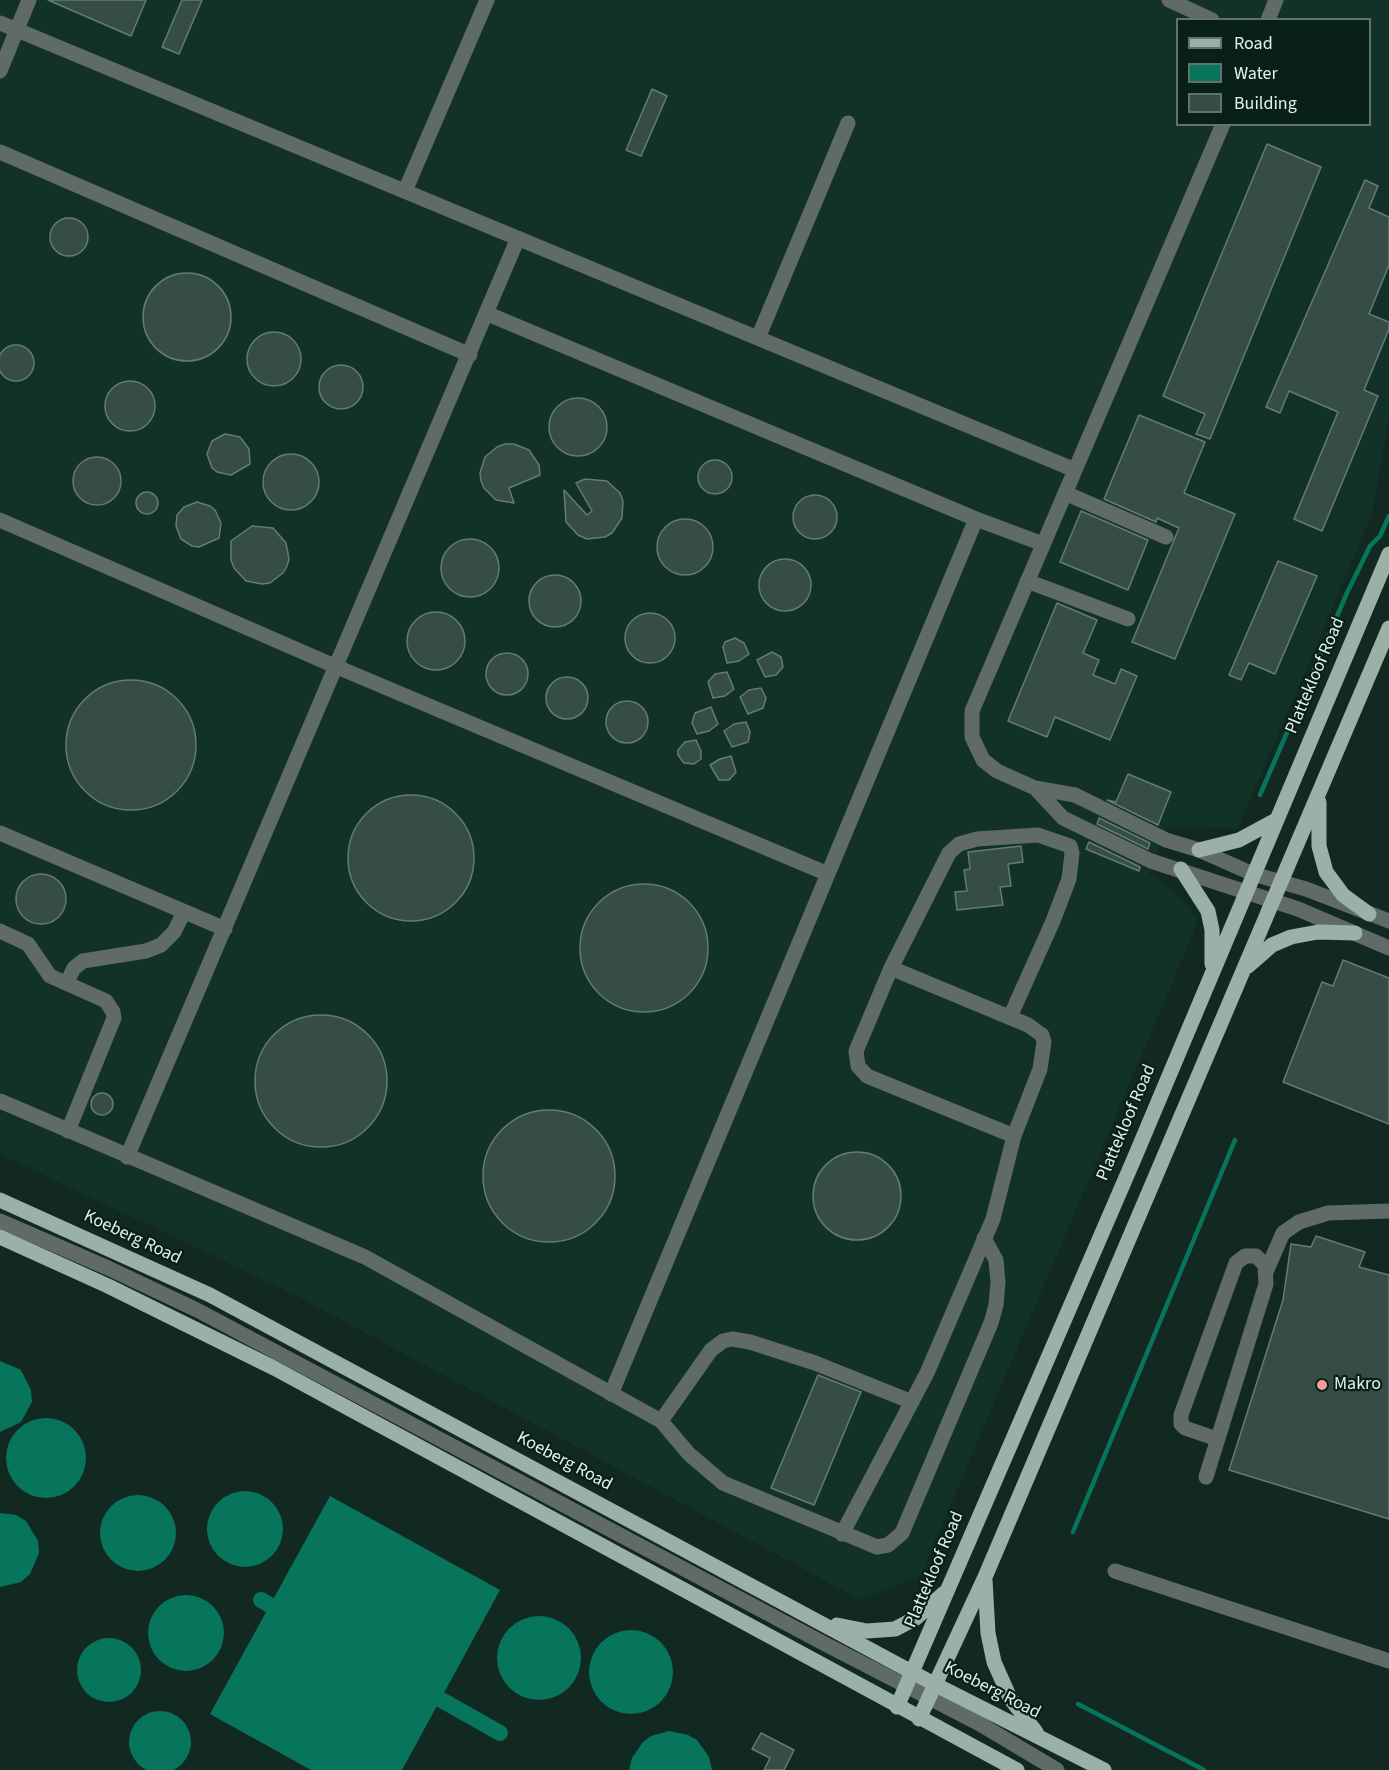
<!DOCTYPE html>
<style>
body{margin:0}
#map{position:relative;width:1389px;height:1770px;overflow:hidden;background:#122922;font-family:"Source Sans 3",sans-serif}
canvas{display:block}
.legend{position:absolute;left:1176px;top:18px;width:195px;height:108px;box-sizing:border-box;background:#092018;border:2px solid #60746c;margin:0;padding:8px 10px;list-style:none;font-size:18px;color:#e3f1eb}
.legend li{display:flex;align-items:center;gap:12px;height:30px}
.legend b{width:30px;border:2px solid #60746c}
</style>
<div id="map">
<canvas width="1389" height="1770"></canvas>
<ul class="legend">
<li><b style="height:8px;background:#9bb1a8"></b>Road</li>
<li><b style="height:16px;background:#07755b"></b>Water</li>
<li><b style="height:16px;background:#364d45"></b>Building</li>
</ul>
</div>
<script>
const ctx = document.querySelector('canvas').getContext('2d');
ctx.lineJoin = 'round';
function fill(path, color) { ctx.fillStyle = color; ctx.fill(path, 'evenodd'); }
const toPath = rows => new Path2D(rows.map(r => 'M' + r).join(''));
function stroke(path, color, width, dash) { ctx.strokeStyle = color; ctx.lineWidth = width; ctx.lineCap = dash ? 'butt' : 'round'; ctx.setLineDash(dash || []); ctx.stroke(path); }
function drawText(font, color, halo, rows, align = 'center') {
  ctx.font = font + ' "Source Sans 3",sans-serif'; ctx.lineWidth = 4.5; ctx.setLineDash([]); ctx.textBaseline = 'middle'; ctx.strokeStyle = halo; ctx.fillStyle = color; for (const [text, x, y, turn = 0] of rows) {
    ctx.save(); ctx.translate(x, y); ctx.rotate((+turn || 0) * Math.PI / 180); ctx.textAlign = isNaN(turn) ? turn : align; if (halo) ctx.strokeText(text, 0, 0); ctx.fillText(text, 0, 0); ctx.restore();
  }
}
const built = toPath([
 [0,0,1389,0,1389,415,1372,514,1238,828,1168,827,1149,874,1161,880,1189,907,1198,922,921,1575,861,1600,301,1298,0,1154],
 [1178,20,1370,20,1370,124,1178,124]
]);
const water = toPath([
 [0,1361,21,1370,31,1390,32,1402,21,1422,0,1432],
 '6 1458a40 40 0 1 1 80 0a40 40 0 1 1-80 0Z',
 '207 1529a38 38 0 1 1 76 0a38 38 0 1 1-76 0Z',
 '100 1533a38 38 0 1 1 76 0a38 38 0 1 1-76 0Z',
 [330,1496,500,1590,402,1770,311,1770,210,1714],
 [0,1513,16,1515,26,1521,38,1541,39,1553,30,1574,21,1582,0,1587],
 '148 1633a38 38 0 1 1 76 0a38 38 0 1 1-76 0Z',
 '497 1658a42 42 0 1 1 84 0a42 42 0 1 1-84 0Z',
 '589 1672a42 42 0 1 1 84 0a42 42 0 1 1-84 0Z',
 '77 1670a32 32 0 1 1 64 0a32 32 0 1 1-64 0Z',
 '129 1742a31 31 0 1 1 62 0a31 31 0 1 1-62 0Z',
 [669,1731,688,1735,697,1740,709,1757,712,1770,629,1770,632,1758,643,1742,651,1736]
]);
const stream = toPath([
 [1260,795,1347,593,1370,546,1380,536,1389,516],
 [1073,1532,1235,1140],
 [1078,1704,1204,1770]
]);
const canal = toPath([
 [261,1600,289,1616],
 [422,1689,500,1733]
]);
const building = toPath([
 [48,0,146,0,131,36,48,0],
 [182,0,202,0,179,54,162,47,182,0],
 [652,89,667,96,641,156,626,150,652,89],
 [1267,144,1321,167,1210,439,1196,434,1205,414,1163,396,1267,144],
 [1365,180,1378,186,1369,208,1389,217,1389,265,1369,314,1389,322,1389,329,1364,390,1378,396,1322,531,1294,519,1338,412,1289,391,1280,413,1266,407,1365,180],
 '50 237a19 19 0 1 1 38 0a19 19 0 1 1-38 0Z',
 '143 317a44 44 0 1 1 88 0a44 44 0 1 1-88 0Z',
 '247 359a27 27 0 1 1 54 0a27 27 0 1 1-54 0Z',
 '-2 363a18 18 0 1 1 36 0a18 18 0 1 1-36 0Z',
 '319 387a22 22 0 1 1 44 0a22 22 0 1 1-44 0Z',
 '105 406a25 25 0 1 1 50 0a25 25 0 1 1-50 0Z',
 '549 427a29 29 0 1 1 58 0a29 29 0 1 1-58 0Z',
 [1139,415,1205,442,1184,493,1235,514,1175,659,1132,642,1179,528,1157,518,1156,522,1104,499,1139,415],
 [225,434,240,437,249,449,250,464,231,475,217,472,212,468,207,454,212,441,225,434],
 [505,444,514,444,529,450,539,465,540,475,509,488,514,503,496,500,484,488,481,481,480,473,485,457,497,447,505,444],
 '263 482a28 28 0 1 1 56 0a28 28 0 1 1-56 0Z',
 '73 481a24 24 0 1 1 48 0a24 24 0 1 1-48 0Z',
 '698 477a17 17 0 1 1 34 0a17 17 0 1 1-34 0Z',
 [585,479,607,481,620,493,623,501,622,518,612,533,605,537,587,539,578,535,566,522,564,490,587,515,592,511,576,483,585,479],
 '136 503a11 11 0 1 1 22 0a11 11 0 1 1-22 0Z',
 '793 517a22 22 0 1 1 44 0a22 22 0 1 1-44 0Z',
 [197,502,210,506,215,510,221,523,219,538,199,547,192,546,181,539,176,526,177,515,184,507,197,502],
 [1081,511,1148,540,1128,590,1060,562,1081,511],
 '657 547a28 28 0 1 1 56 0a28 28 0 1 1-56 0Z',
 [252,526,273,528,286,543,289,559,287,566,283,573,270,583,262,584,246,581,234,568,231,560,231,541,252,526],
 '441 568a29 29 0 1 1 58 0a29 29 0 1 1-58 0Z',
 '759 585a26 26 0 1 1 52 0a26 26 0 1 1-52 0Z',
 [1278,561,1317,576,1275,674,1249,663,1241,680,1229,675,1278,561],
 '529 601a26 26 0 1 1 52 0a26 26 0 1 1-52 0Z',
 [1057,603,1097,620,1083,653,1099,660,1093,675,1115,684,1121,669,1137,676,1110,740,1055,717,1047,737,1008,721,1057,603],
 '407 641a29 29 0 1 1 58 0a29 29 0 1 1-58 0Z',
 '625 638a25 25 0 1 1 50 0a25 25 0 1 1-50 0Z',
 [735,638,744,643,749,654,739,661,727,663,723,647,725,642,735,638],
 [772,652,781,657,783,667,776,675,765,677,757,660,772,652],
 '486 674a21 21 0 1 1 42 0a21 21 0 1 1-42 0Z',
 [727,672,734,689,725,696,713,698,708,682,715,674,727,672],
 '546 698a21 21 0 1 1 42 0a21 21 0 1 1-42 0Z',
 '66 745a65 65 0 1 1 130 0a65 65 0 1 1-130 0Z',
 [761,688,766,698,763,708,748,714,740,697,749,690,761,688],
 '606 722a21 21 0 1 1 42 0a21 21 0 1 1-42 0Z',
 [711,707,718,724,709,731,697,734,692,723,695,713,711,707],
 [746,722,750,732,748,742,732,747,724,731,734,724,746,722],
 [696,740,701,751,701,759,694,764,684,763,678,755,678,750,685,742,696,740],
 [731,756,736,772,729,780,719,780,710,765,720,759,731,756],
 [1128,774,1171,792,1158,825,1107,800,1116,802,1128,774],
 '348 858a63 63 0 1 1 126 0a63 63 0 1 1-126 0Z',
 [1099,818,1150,843,1148,849,1097,824,1099,818],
 [1089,842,1140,867,1139,871,1086,849,1089,842],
 [1021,846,1023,862,1008,864,1011,886,1000,887,1003,905,957,910,955,892,967,891,964,870,970,869,968,852,1021,846],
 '16 899a25 25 0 1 1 50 0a25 25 0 1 1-50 0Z',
 '580 948a64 64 0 1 1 128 0a64 64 0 1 1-128 0Z',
 [1343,960,1389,978,1389,1124,1283,1082,1322,982,1333,986,1343,960],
 '255 1081a66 66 0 1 1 132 0a66 66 0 1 1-132 0Z',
 '91 1104a11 11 0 1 1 22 0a11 11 0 1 1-22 0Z',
 '483 1176a66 66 0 1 1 132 0a66 66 0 1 1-132 0Z',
 '813 1196a44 44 0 1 1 88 0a44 44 0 1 1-88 0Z',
 [1316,1236,1365,1252,1359,1267,1389,1275,1389,1519,1229,1470,1283,1300,1291,1244,1311,1247,1316,1236],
 [818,1375,861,1392,814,1505,771,1488,818,1375],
 [761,1733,794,1750,784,1770,764,1770,770,1758,752,1749,761,1733]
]);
const minor = toPath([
 [1169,0,1212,20],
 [1268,20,1276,0],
 [0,23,1075,470],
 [0,71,29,0],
 [1223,124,972,711,972,737,983,760,997,771,1035,788,1075,795,1166,840,1199,850,1253,874,1306,889,1389,921],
 [0,152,470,355],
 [405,191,487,0],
 [488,314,976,519,611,1394],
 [758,338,848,123],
 [1065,493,1166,537],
 [976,519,1043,544],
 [0,520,337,667,828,874],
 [1027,581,1128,619],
 [1035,788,1063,818,1151,861,1298,909,1389,948],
 [0,833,225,929],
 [0,931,28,944,50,976,106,1001,113,1012,114,1018,68,1131],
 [67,982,74,968,83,961,146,951,161,945,174,932,184,912],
 [1010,1017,1053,921,1069,879,1072,853,1070,846,1038,835,977,839,959,844,949,853,891,968,856,1051,858,1066,867,1076,1014,1136],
 [0,1101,365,1257,661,1421,689,1454,723,1483,877,1547,888,1545,902,1533,991,1323,996,1305,998,1282,996,1260,984,1238],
 [127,1157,518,238],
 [0,1221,108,1268,197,1310,825,1644,980,1724,1057,1770],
 [1266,1272,1283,1233,1299,1222,1328,1213,1389,1211],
 [661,1421,711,1350,723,1341,732,1339,750,1342,815,1363,912,1402],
 [1206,1477,1266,1284,1265,1265,1256,1256,1245,1256,1236,1263,1181,1415,1181,1424,1185,1428,1217,1439],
 [842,1534,927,1373,993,1219,1014,1136,1040,1069,1044,1042,1042,1035,1028,1025,891,968],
 [1115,1571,1389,1661]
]);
const major = toPath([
 [1319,802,1319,846,1326,872,1343,895,1369,914],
 [1199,850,1239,840,1276,820],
 [1181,869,1208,911,1212,930,1212,964],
 [1248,966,1272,945,1291,937,1318,932,1355,933],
 [0,1200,210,1295,936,1685,1104,1770],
 [0,1237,108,1286,274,1368,1017,1770],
 [985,1580,988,1633,994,1662,1010,1698,1036,1732],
 [837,1625,867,1631,895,1629,916,1618,944,1593],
 [897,1707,1134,1159,1389,554],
 [919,1719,985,1577,1389,628]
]);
const markers = [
 [1322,1385,6,"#f59b9b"]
];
const streetNames = [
 ["Plattekloof Road",1316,676,-67],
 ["Plattekloof Road",1127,1123,-67],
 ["Koeberg Road",132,1238,25],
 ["Koeberg Road",564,1462,28],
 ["Plattekloof Road",935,1570,-67],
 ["Koeberg Road",992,1691,27]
];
const poiNames = [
 ["Makro",1334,1385]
];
fill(built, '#123228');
fill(water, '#07755b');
stroke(stream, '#07755b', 4.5);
stroke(canal, '#07755b', 16);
fill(building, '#364d45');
stroke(building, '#637c73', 1.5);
stroke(minor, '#606a66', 15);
stroke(major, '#9bb1a8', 15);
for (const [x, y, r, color] of markers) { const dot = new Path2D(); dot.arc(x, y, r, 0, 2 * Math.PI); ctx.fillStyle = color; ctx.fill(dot); stroke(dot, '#092018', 2); }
drawText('18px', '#e3f1eb', '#092018', streetNames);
drawText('18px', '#e3f1eb', '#092018', poiNames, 'left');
</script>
